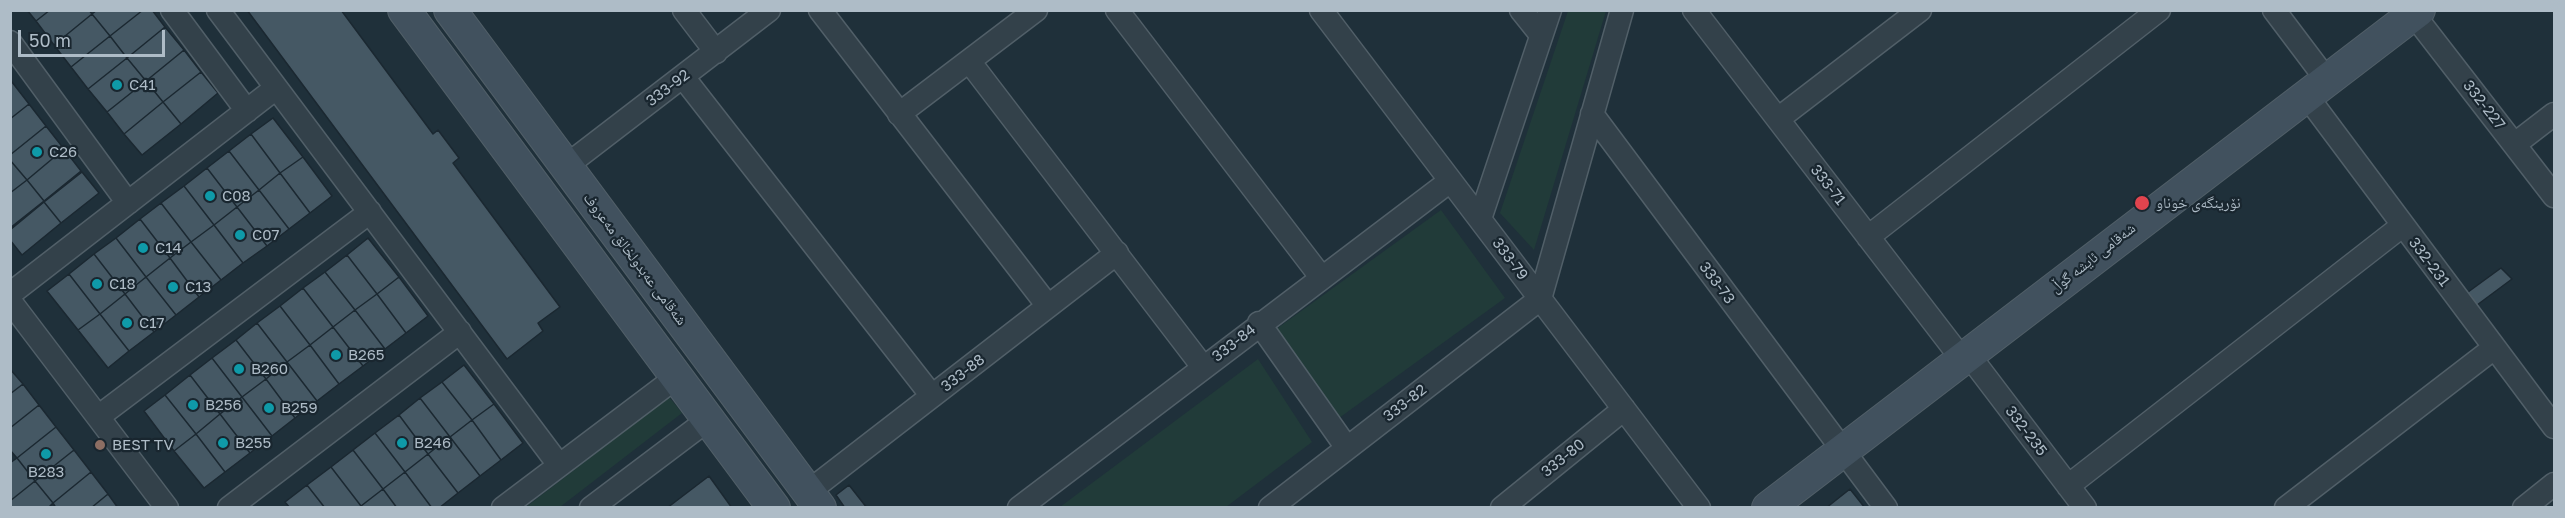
<!DOCTYPE html>
<meta charset="utf-8">
<style>
body{margin:0}
#map{position:relative;width:2565px;height:518px;overflow:hidden;background:#1f303a;font-family:"Golos Text",sans-serif}
canvas{display:block}
.frame{position:absolute;inset:0;border:12px solid #aebcc7;pointer-events:none}
.scale{position:absolute;left:18px;top:30px;width:147px;height:27px;box-sizing:border-box;border:3px solid #aebcc7;border-top:0;padding-left:8px;font-size:18px;line-height:21px;white-space:nowrap;color:#aebcc7;-webkit-text-stroke:4px #19262f;paint-order:stroke}
</style>
<div id="map">
<canvas width="2565" height="518"></canvas>
<div class="frame"></div>
<div class="scale">50 m</div>
</div>
<script>
const ctx = document.querySelector('canvas').getContext('2d');
ctx.lineJoin = 'round';
function fill(path, color) { ctx.fillStyle = color; ctx.fill(path, 'evenodd'); }
const toPath = rows => new Path2D(rows.map(r => 'M' + r).join(''));
function stroke(path, color, width, dash) { ctx.strokeStyle = color; ctx.lineWidth = width; ctx.lineCap = dash ? 'butt' : 'round'; ctx.setLineDash(dash || []); ctx.stroke(path); }
function drawText(font, color, halo, rows, align = 'center') {
  ctx.font = font + ' "Golos Text","Noto Naskh Arabic",sans-serif'; ctx.lineWidth = 4.5; ctx.setLineDash([]); ctx.textBaseline = 'middle'; ctx.strokeStyle = halo; ctx.fillStyle = color; for (const [text, x, y, turn = 0] of rows) {
    ctx.save(); ctx.translate(x, y); ctx.rotate((+turn || 0) * Math.PI / 180); ctx.textAlign = isNaN(turn) ? turn : align; if (halo) ctx.strokeText(text, 0, 0); ctx.fillText(text, 0, 0); ctx.restore();
  }
}
const green = toPath([
 [1568,11,1606,11,1534,250,1500,213],
 [1441,210,1505,298,1339,418,1275,330],
 [1258,359,1312,442,1226,507,1060,507],
 [669,397,682,413,560,507,526,507]
]);
const building = toPath([
 [27,10,50,10,36,21,27,10],
 [50,10,89,10,92,14,54,45,36,21,50,10],
 [97,10,143,10,110,36,92,14,97,10],
 [143,10,152,10,165,27,127,58,110,36,143,10],
 [247,10,341,10,433,134,438,130,459,158,453,163,560,307,538,323,543,331,507,359,247,10],
 [92,14,110,36,71,67,54,45,92,14],
 [165,27,184,50,146,81,127,58,165,27],
 [110,36,127,58,88,89,71,67,110,36],
 [184,50,201,72,163,102,146,81,184,50],
 [127,58,146,81,107,112,88,89,127,58],
 [201,72,218,93,181,124,163,102,201,72],
 [146,81,163,102,124,134,107,112,146,81],
 [12,82,29,104,10,119,10,84,12,82],
 [163,102,181,124,142,155,124,134,163,102],
 [29,104,46,126,10,155,10,119,29,104],
 [273,118,303,157,280,173,251,134,273,118],
 [46,126,64,149,27,180,10,160,10,155,46,126],
 [251,134,280,173,259,190,229,151,251,134],
 [64,149,81,171,44,201,27,180,64,149],
 [229,151,259,190,237,207,207,168,229,151],
 [303,157,332,196,310,213,280,173,303,157],
 [10,160,27,180,10,193,10,160],
 [207,168,237,207,214,225,184,186,207,168],
 [82,172,99,193,61,223,44,202,82,172],
 [280,173,310,213,289,229,259,190,280,173],
 [27,180,44,201,10,228,10,193,27,180],
 [184,186,214,225,191,242,161,203,184,186],
 [259,190,289,229,267,246,237,207,259,190],
 [44,202,61,223,22,255,10,240,10,230,44,202],
 [161,203,191,242,170,258,140,219,161,203],
 [237,207,267,246,243,263,214,225,237,207],
 [140,219,170,258,146,277,116,238,140,219],
 [214,225,243,263,221,280,191,242,214,225],
 [116,238,146,277,125,294,94,254,116,238],
 [368,238,399,277,377,294,347,255,368,238],
 [191,242,221,280,199,297,170,258,191,242],
 [94,254,125,294,100,314,69,274,94,254],
 [347,255,377,294,355,310,325,272,347,255],
 [170,258,199,297,176,315,146,277,170,258],
 [2501,268,2512,279,2473,308,2464,295,2501,268],
 [325,272,355,310,333,327,303,288,325,272],
 [69,274,100,314,78,330,47,291,69,274],
 [146,277,176,315,154,332,125,294,146,277],
 [399,277,428,316,406,333,377,294,399,277],
 [303,288,333,327,310,345,280,306,303,288],
 [125,294,154,332,129,351,100,314,125,294],
 [377,294,406,333,385,349,355,310,377,294],
 [280,306,310,345,287,362,257,323,280,306],
 [355,310,385,349,363,366,333,327,355,310],
 [100,314,129,351,108,368,78,330,100,314],
 [257,323,287,362,266,379,236,340,257,323],
 [333,327,363,366,339,384,310,345,333,327],
 [236,340,266,379,242,397,212,358,236,340],
 [310,345,339,384,317,401,287,362,310,345],
 [212,358,242,397,220,414,190,375,212,358],
 [287,362,317,401,295,418,266,379,287,362],
 [464,365,494,404,472,420,442,382,464,365],
 [10,369,23,384,10,394,10,369],
 [190,375,220,414,196,434,165,395,190,375],
 [266,379,295,418,272,436,242,397,266,379],
 [442,382,472,420,450,437,420,398,442,382],
 [23,384,39,405,10,428,10,394,23,384],
 [165,395,196,434,174,451,144,411,165,395],
 [242,397,272,436,250,453,220,414,242,397],
 [420,398,450,437,428,454,399,415,420,398],
 [494,404,523,443,501,460,472,420,494,404],
 [39,405,56,427,17,458,10,450,10,428,39,405],
 [220,414,250,453,225,472,196,434,220,414],
 [399,415,428,454,405,472,375,433,399,415],
 [472,420,501,460,480,476,450,437,472,420],
 [56,427,74,450,35,481,17,458,56,427],
 [375,433,405,472,383,489,353,450,375,433],
 [196,434,225,472,204,488,174,451,196,434],
 [450,437,480,476,458,493,428,454,450,437],
 [74,450,91,472,53,503,35,481,74,450],
 [353,450,383,489,361,506,331,467,353,450],
 [428,454,458,493,439,508,432,508,405,472,428,454],
 [17,458,35,481,10,501,10,463,17,458],
 [331,467,361,506,359,508,325,508,307,485,331,467],
 [91,472,108,494,91,508,56,508,53,503,91,472],
 [405,472,432,508,397,508,383,489,405,472],
 [709,476,732,508,667,508,709,476],
 [35,481,53,503,48,508,10,508,10,501,35,481],
 [307,485,325,508,290,508,285,502,307,485],
 [849,485,867,508,845,508,836,495,849,485],
 [383,489,397,508,362,508,361,506,383,489],
 [1850,489,1865,508,1826,508,1850,489],
 [108,494,118,508,91,508,108,494]
]);
const street = toPath([
 [172,10,247,111],
 [218,10,559,465],
 [684,10,716,52],
 [820,10,1048,306],
 [1117,10,1321,277],
 [1321,10,1699,508],
 [1521,10,1541,35],
 [1694,10,1962,359],
 [2274,10,2326,79],
 [2414,15,2554,196],
 [10,42,128,203],
 [969,61,1203,367],
 [683,77,932,396],
 [2306,95,2554,427],
 [899,114,1036,10],
 [1592,114,1886,508],
 [1778,119,1920,10],
 [2515,144,2554,114],
 [566,166,769,10],
 [1480,219,1550,10],
 [1868,237,2159,10],
 [10,294,276,88],
 [10,301,167,508],
 [1259,323,1347,448],
 [1968,354,2085,508],
 [98,417,370,212],
 [2068,486,2402,226],
 [808,492,1117,253],
 [229,508,460,332],
 [503,508,678,376],
 [591,508,709,419],
 [1019,508,1450,181],
 [1270,508,1540,299,1622,10],
 [1502,508,1624,409],
 [2286,508,2494,348],
 [2524,508,2554,484]
]);
const secondary = toPath([
 [404,10,774,508],
 [450,10,820,508],
 [1768,508,2419,10]
]);
const markers = [
 [117,85,6,"#0f9aa8"],
 [37,152,6,"#0f9aa8"],
 [210,196,6,"#0f9aa8"],
 [2142,203,8,"#e0444e"],
 [240,235,6,"#0f9aa8"],
 [143,248,6,"#0f9aa8"],
 [97,284,6,"#0f9aa8"],
 [173,287,6,"#0f9aa8"],
 [127,323,6,"#0f9aa8"],
 [336,355,6,"#0f9aa8"],
 [239,369,6,"#0f9aa8"],
 [193,405,6,"#0f9aa8"],
 [269,408,6,"#0f9aa8"],
 [223,443,6,"#0f9aa8"],
 [402,443,6,"#0f9aa8"],
 [100,445,6,"#8d6e63"],
 [46,454,6,"#0f9aa8"]
];
const poiNames = [
 ["C41",129,85],
 ["C26",49,152],
 ["C08",222,196],
 ["نۆرینگەی خوناو",2156,203],
 ["C07",252,235],
 ["C14",155,248],
 ["C18",109,284],
 ["C13",185,287],
 ["C17",139,323],
 ["B265",348,355],
 ["B260",251,369],
 ["B256",205,405],
 ["B259",281,408],
 ["B255",235,443],
 ["B246",414,443],
 ["BEST TV",112,445],
 ["B283",46,472,"center"]
];
const streetNames = [
 ["333-92",668,88,-37],
 ["332-227",2484,105,52],
 ["333-71",1828,185,52],
 ["شەقامی ئایشە گوڵ",2093,258,-38],
 ["شەقامی عەبدولخالق مەعروف",635,259,53],
 ["333-79",1510,259,53],
 ["332-231",2429,262,53],
 ["333-73",1717,283,53],
 ["333-84",1234,343,-38],
 ["333-88",963,373,-38],
 ["333-82",1405,403,-38],
 ["332-235",2026,431,53],
 ["333-80",1563,458,-39]
];
fill(green, '#213b39');
fill(building, '#455864');
stroke(building, '#1b2831', 1.5);
stroke(street, '#515f68', 25);
stroke(secondary, '#515f68', 34);
stroke(street, '#33414a', 22);
stroke(secondary, '#41515e', 32);
for (const [x, y, r, color] of markers) { const dot = new Path2D(); dot.arc(x, y, r, 0, 2 * Math.PI); ctx.fillStyle = color; ctx.fill(dot); stroke(dot, '#19262f', 2); }
drawText('15px', '#aebcc7', '#19262f', poiNames, 'left');
drawText('15px', '#aebcc7', '#19262f', streetNames);
</script>
